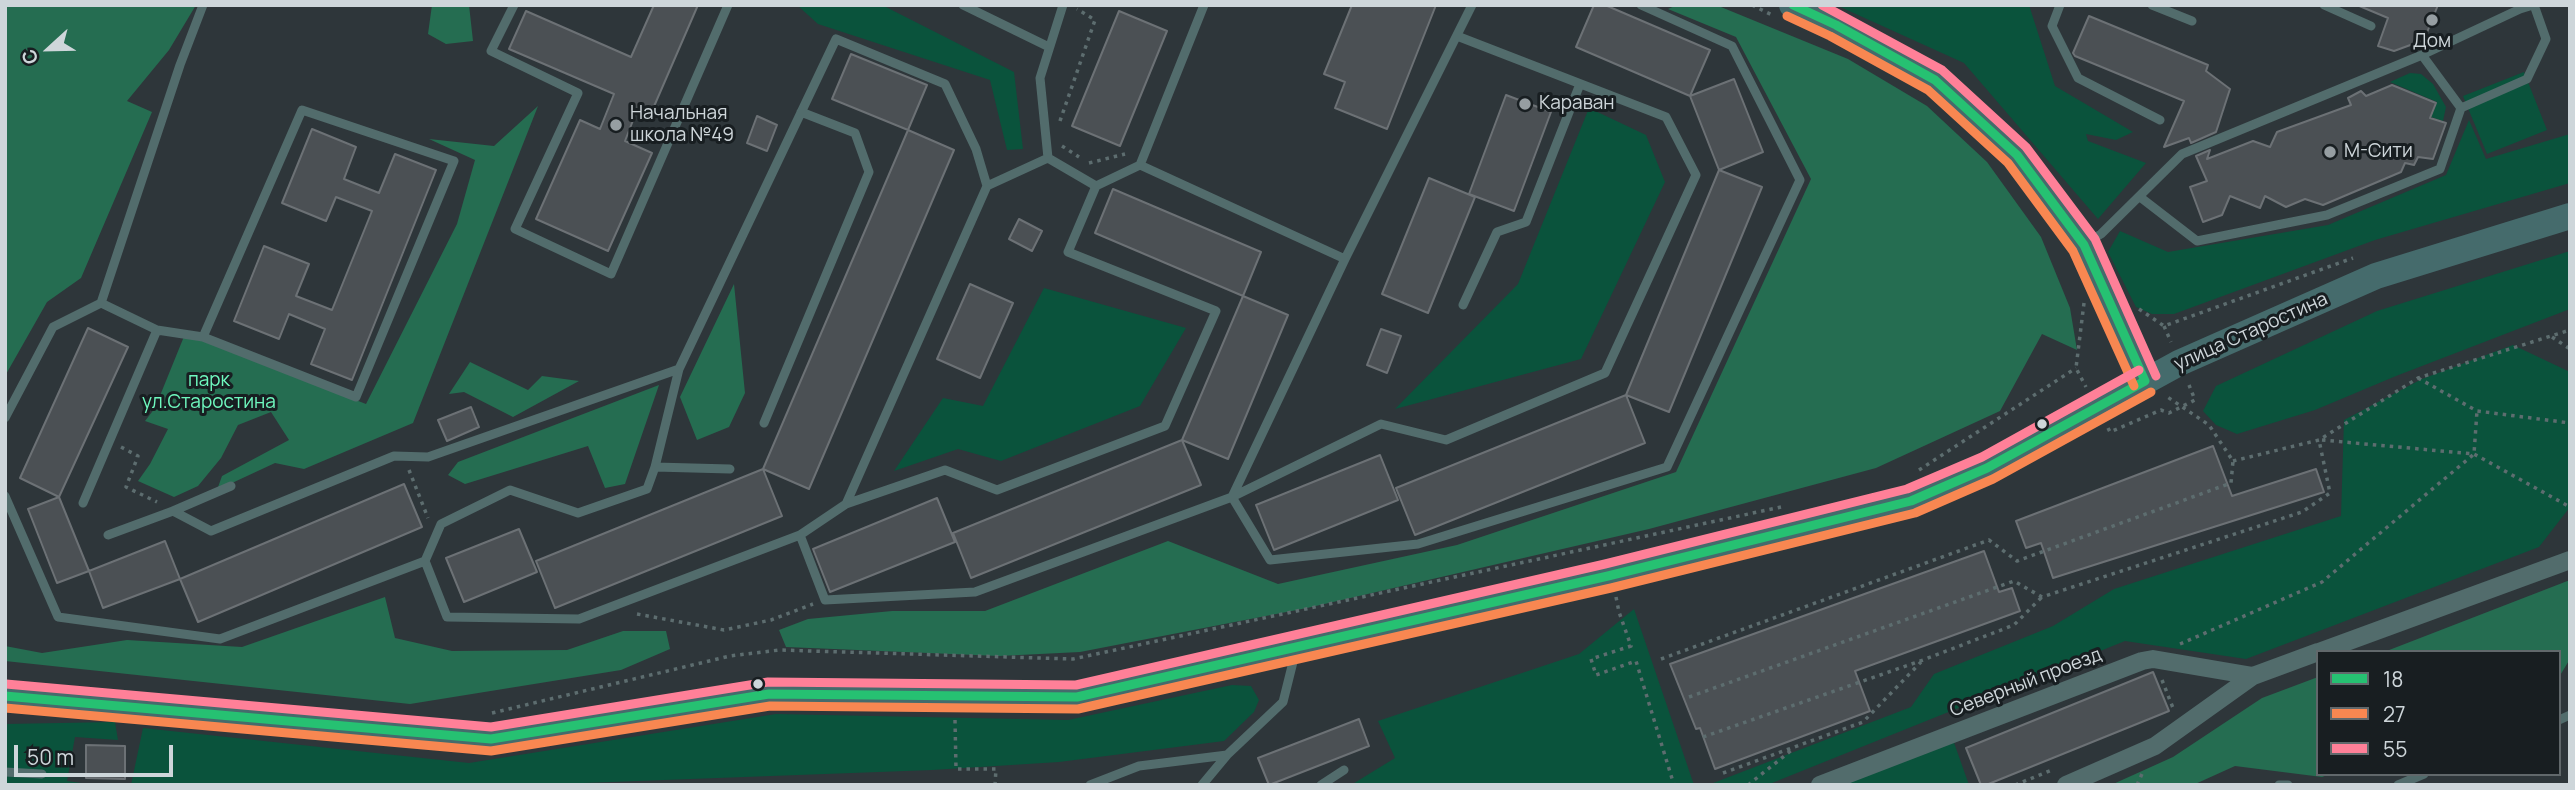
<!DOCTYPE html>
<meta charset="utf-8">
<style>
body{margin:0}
#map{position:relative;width:2575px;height:790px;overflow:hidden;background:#2e363a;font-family:Manrope,sans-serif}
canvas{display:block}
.frame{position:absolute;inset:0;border:7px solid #ced6da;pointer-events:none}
.legend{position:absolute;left:2316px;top:650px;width:245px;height:126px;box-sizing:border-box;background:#181e21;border:2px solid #61686b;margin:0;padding:9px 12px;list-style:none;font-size:21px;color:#ced6da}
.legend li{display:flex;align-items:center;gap:14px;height:35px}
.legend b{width:35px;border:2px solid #61686b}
.north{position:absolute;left:14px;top:14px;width:70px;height:70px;-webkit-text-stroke:5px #181e21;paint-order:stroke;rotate:248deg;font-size:19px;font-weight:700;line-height:28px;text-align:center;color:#ced6da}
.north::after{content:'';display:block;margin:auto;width:24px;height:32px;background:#ced6da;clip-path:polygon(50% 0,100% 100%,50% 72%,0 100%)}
.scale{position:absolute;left:14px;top:745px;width:159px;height:32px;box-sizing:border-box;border:4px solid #ced6da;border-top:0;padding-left:9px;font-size:21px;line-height:24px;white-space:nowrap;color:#ced6da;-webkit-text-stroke:5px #181e21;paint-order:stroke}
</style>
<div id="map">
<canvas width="2575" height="790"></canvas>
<div class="frame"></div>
<ul class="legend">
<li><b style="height:9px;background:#26c172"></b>18</li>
<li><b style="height:9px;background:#f88751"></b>27</li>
<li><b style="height:9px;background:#ff8098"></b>55</li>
</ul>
<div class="north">С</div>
<div class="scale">50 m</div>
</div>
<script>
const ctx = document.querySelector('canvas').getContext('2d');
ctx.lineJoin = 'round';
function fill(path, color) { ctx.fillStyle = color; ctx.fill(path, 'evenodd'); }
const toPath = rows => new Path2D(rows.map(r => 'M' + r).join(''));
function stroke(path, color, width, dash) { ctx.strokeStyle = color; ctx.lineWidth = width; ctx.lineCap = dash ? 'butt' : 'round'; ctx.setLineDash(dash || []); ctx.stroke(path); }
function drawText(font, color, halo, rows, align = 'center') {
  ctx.font = font + ' Manrope,sans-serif'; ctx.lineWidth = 6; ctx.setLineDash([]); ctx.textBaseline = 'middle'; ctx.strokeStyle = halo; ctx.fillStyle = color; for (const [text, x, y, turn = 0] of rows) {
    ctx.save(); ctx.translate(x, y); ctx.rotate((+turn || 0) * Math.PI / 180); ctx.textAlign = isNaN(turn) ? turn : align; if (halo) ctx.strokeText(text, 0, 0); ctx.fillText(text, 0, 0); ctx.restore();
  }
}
const green = toPath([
 [797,5,882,5,1014,72,1023,149,1007,150,990,80,818,24],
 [1836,5,2029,5,2055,86,2133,132,2116,140,2086,134,2088,141,2146,163,2098,219,1964,63],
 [2524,72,2547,130,2487,154,2463,96],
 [2410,73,2421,74,2433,84,2446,107,2443,121,2431,117,2437,102,2390,82],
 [1589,108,1646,135,1665,182,1581,359,1395,409,1518,284],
 [2469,120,2486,159,2570,134,2570,183,2375,240,2174,314,2152,314,2136,307,2108,252,2120,231,2168,252,2328,225,2446,175],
 [2570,251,2570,309,2396,376,2315,410,2237,434,2216,425,2203,411,2216,386,2377,311],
 [1044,288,1186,328,1140,406,1001,461,958,449,894,471,943,398,983,406],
 [2513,345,2570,372,2570,507,2539,547,2246,659,2125,641,1767,785,1708,785,1911,707,1934,674,2053,626,2114,589,2341,516,2344,420,2422,379],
 [1634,609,1694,785,1351,785,1395,758,1378,721,1579,654],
 [1232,685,1251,686,1259,700,1254,712,1224,741,1059,762,932,770,530,785,131,785,143,728,469,763,776,714,1068,720],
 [115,722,118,740,75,737,67,781,96,785,5,785,5,724],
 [1952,737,1969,785,1833,785]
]);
const forest = toPath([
 [5,5,196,5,169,50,127,101,152,112,81,278,47,302,5,376],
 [432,5,469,5,473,41,446,44,428,34],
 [1677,5,1716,5,1848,59,1927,106,1987,162,2041,237,2070,308,2077,350,2042,334,2000,411,1876,468,1649,529,1307,608,1080,652,999,656,786,647,779,630,808,619,892,611,985,611,1168,541,1278,584,1457,545,1676,472,1811,179,1736,37,1668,9],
 [538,106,413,423,304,469,275,463,217,490,222,476,289,440,271,412,238,425,221,458,198,486,174,497,138,481,150,464,168,429,145,421,155,408,185,334,366,404,457,224,475,160,429,139,494,146],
 [734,284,745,393,729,427,697,440,680,397],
 [470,362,528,390,542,376,579,381,513,417,464,392,449,394],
 [659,385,625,484,605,488,588,446,465,484,448,475,458,462],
 [2570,580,2570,659,2559,677,2559,652,2384,652],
 [385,597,395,638,452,651,567,650,623,631,666,631,670,649,621,670,410,704,5,661,5,646,42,653,127,640,242,647],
 [2318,677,2318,774,2330,774,2322,777,2235,766,2193,785,2111,785,2173,757,2262,698]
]);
const building = toPath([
 [654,5,698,5,652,111,639,105,625,141,652,153,608,251,536,219,580,120,600,129,614,94,509,49,526,11,631,57,654,5],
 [1352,5,1436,5,1387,129,1335,108,1345,82,1324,74,1352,5],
 [1594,5,1605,5,1710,50,1690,96,1576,47,1594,5],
 [2357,5,2438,5,2424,40,2394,51,2378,46,2388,18,2357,5],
 [1119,11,1167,31,1120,146,1072,126,1119,11],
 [2089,16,2208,65,2206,71,2230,89,2216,132,2191,143,2189,138,2164,147,2184,101,2075,56,2073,53,2089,16],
 [851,54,927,85,908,130,832,99,851,54],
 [1734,79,1763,152,1719,170,1690,96,1734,79],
 [2392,85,2436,103,2430,118,2446,123,2433,159,2418,157,2414,165,2405,163,2401,172,2323,205,2305,199,2286,207,2265,196,2260,208,2230,196,2222,215,2203,222,2190,187,2207,181,2196,156,2210,150,2207,159,2253,141,2270,147,2277,132,2351,105,2348,98,2361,91,2366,96,2392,85],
 [1506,95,1551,112,1514,211,1469,194,1506,95],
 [757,116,777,125,767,151,747,143,757,116],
 [312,129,356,147,344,179,379,193,395,154,436,170,352,380,311,364,325,329,289,314,279,339,234,321,264,246,309,264,296,296,332,310,372,211,336,197,326,221,282,203,312,129],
 [908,130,954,150,809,489,763,469,908,130],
 [1719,170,1762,187,1669,412,1626,395,1719,170],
 [1429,178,1475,197,1428,313,1382,294,1429,178],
 [1113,189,1261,252,1243,296,1095,233,1113,189],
 [1019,219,1042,231,1032,251,1009,239,1019,219],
 [970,284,1013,303,980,378,937,359,970,284],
 [1243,296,1288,315,1228,459,1182,440,1243,296],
 [88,328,128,347,59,497,20,478,88,328],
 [1381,329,1401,336,1387,373,1367,365,1381,329],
 [1626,395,1645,443,1415,535,1396,488,1626,395],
 [471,407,479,427,447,441,438,420,471,407],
 [1182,440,1201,485,971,578,953,533,1182,440],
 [2213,446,2232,496,2316,469,2324,492,2053,578,2041,543,2026,548,2016,521,2213,446],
 [1380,455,1398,500,1274,550,1256,505,1380,455],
 [763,469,782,516,555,608,536,561,763,469],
 [404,484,422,527,198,622,180,579,404,484],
 [59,497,89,571,57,583,28,509,59,497],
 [937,498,955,542,830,592,813,549,937,498],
 [519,529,537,572,464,602,446,558,519,529],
 [165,541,180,579,103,608,89,571,165,541],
 [1984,551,1999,592,2012,588,2020,611,1855,671,1870,711,1715,769,1700,728,1696,729,1670,664,1984,551],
 [2153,672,2169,711,1986,785,1981,785,1966,748,2153,672],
 [1359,719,1369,746,1269,785,1258,758,1359,719],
 [86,745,125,746,125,779,86,778,86,745]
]);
const path = toPath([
 [1752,5,1772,15],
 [1060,121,1095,20,1077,9],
 [1062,146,1079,157],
 [1089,163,1125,154],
 [2084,303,2076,368,2086,387],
 [2139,309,2164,326,2353,258],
 [2164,326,2171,342],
 [2552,337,2570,349],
 [2418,378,2477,411,2570,423],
 [2108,428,2110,432,2161,410,2169,413,2195,400,2189,385],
 [2322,440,2474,454,2570,507],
 [121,447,138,456,126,487,157,502],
 [2233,461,2319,440,2418,378,2570,330],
 [409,470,428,518],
 [1919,470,2076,368],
 [1616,597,1619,612,1631,646,1591,659,1596,675,1636,661,1674,785],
 [637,614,724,630,771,620,813,604],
 [2180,644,2322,582,2474,454,2477,411],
 [1661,659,1989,540,2017,561,2231,483,2233,461,2209,425,2166,396],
 [2162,680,2173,708],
 [1689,697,2014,581,2042,597,2302,512,2330,493,2319,440],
 [492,713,730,656,779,650,1073,659,1781,507],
 [955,720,956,769,996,769,995,785],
 [1703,737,1923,660,2014,625,2042,597],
 [1723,773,1863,722,1921,662],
 [1748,785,1793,749],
 [2015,785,2052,770],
 [2137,785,2142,774]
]);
const lane = toPath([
 [514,5,491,51,578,93,515,229,611,274,728,5],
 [963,5,1049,47],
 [2060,5,2052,26,2078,78,2160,120],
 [2152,5,2192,21],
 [2324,5,2371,26],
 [1457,36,1666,117,1696,175,1605,373,1446,440,1381,424,1232,497,1270,560,1418,544,1667,467,1800,180,1732,46,1641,5],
 [2461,108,2527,79,2546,39,2534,5],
 [1048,158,1040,78,1063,5],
 [1140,165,1345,259],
 [987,186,1048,158,1096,186,1140,165,1204,5],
 [2140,197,2197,241,2327,215,2440,169,2461,108,2422,55],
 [2086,243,2101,234,2182,154,2422,55,2520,9,2533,5],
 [101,303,180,65,203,5],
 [1463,305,1497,232,1526,222,1580,84],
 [157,330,203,337,356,397,454,161,302,110,203,337],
 [5,418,53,327,101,303,157,330,83,503],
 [764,423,869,172,855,133,801,112],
 [655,467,730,469],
 [5,496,58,617,220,639,425,561,441,524,510,490,578,513,647,489,655,467,679,369,428,457,394,456,211,531,173,511,108,535],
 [846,504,945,470,997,490,1165,426,1216,311,1068,252,1096,186],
 [173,511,231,486],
 [800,535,825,600,975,592,1232,497,1345,259,1472,5],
 [425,561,447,617,579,619,800,535,846,504,987,186,976,149,945,84,836,39,679,369],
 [2559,720,2570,715],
 [5,772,42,774],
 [1090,785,1139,766,1227,755,1283,702,1296,650],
 [1202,785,1227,755],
 [1321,785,1344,770],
 [2279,785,2288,785],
 [2398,785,2424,774]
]);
const street = toPath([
 [2319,652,2570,560],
 [1820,785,2142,661,2153,659,2253,676,2318,652],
 [2066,785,2155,746,2253,676]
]);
const secondary = toPath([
 [1792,5,1836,25,1935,80,2017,155,2084,245,2145,381],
 [5,696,491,739,769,694,1077,697,1608,576,1911,501,1987,468,2179,363,2376,276,2570,216]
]);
const bus1 = toPath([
 [1793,5,1836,25,1935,80,2017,155,2084,245,2145,381],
 [5,696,491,739,769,694,1077,697,1608,576,1911,501,1987,468,2145,381]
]);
const bus2 = toPath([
 [1787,16,1830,36,1928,90,2008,163,2073,251,2134,386],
 [5,708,491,751,770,706,1078,709,1611,588,1915,513,1993,479,2151,392]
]);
const bus3 = toPath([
 [1822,5,1942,70,2026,147,2095,239,2156,376],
 [6,684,491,727,768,682,1076,685,1605,564,1907,489,1982,457,2139,370]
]);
const markers = [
 [2432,20,7,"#969ea2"],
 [1525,104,7,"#969ea2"],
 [616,125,7,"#969ea2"],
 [2330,152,7,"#969ea2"],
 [2042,424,6,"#ced6da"],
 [758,684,6,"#ced6da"]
];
const poiNames = [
 ["Дом",2432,42,"center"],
 ["Караван",1539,104],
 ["Начальная",630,114],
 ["школа №49",630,136],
 ["М-Сити",2344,152]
];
const streetNames = [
 ["улица Старостина",2251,332,-24],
 ["Северный проезд",2026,683,-21]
];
const parkNames = [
 ["парк",209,381],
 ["ул.Старостина",209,403]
];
fill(green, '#0a533c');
fill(forest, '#256d51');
fill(building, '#4b5054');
stroke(building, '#6c7175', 2);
stroke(path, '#5d6d6f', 3.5, [3.5, 5]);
stroke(lane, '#526c6c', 9);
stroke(street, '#526c6c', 18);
stroke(secondary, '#456b6c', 26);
stroke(bus1, '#26c172', 9);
stroke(bus2, '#f88751', 9);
stroke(bus3, '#ff8098', 9);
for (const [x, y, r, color] of markers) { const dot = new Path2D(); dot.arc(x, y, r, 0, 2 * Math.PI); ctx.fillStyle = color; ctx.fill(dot); stroke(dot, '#181e21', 2.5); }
drawText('19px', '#ced6da', '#181e21', poiNames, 'left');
drawText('19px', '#ced6da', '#181e21', streetNames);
drawText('19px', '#6ff9bf', '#181e21', parkNames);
</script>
